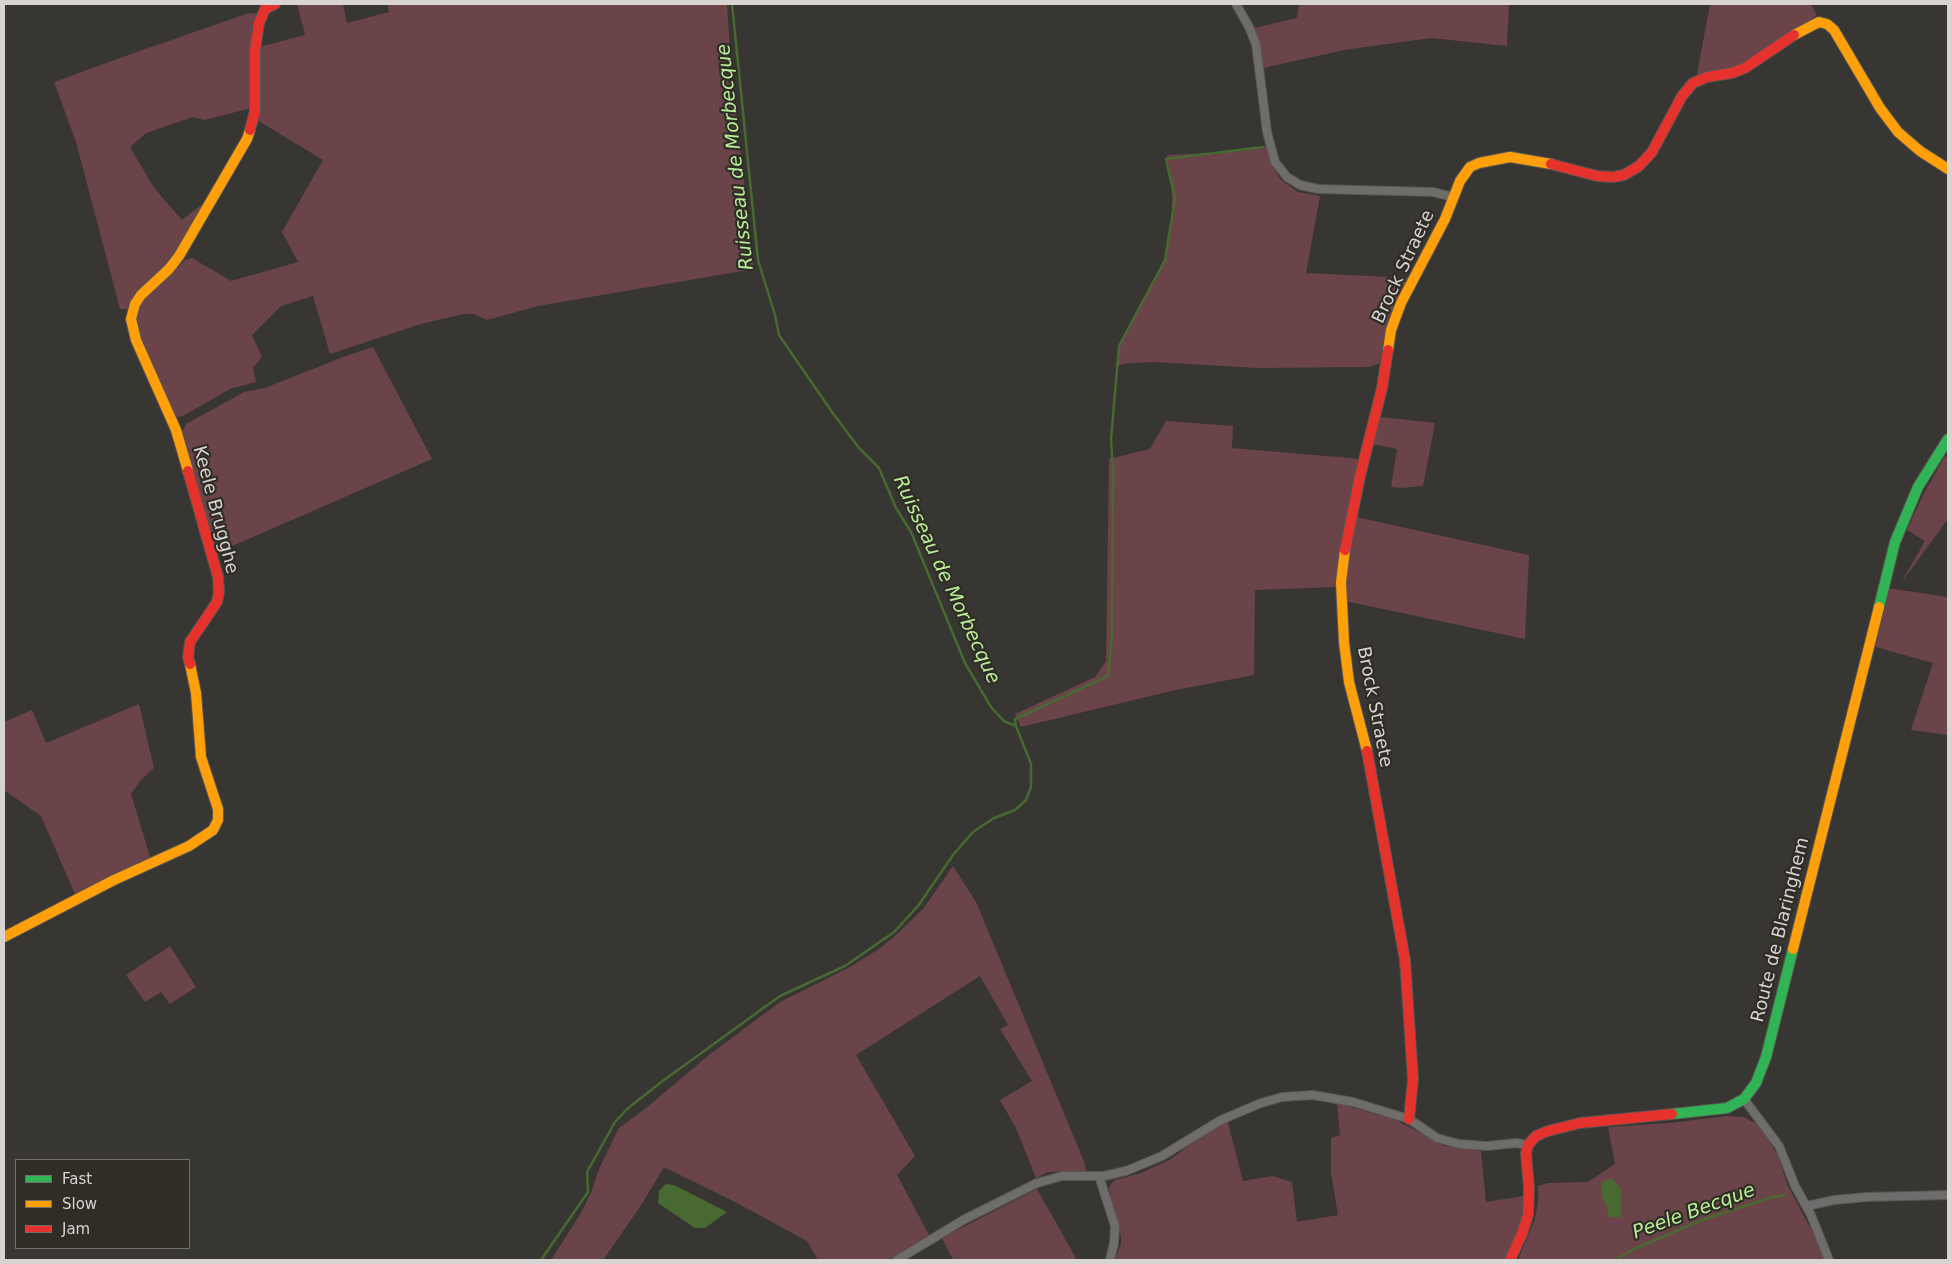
<!DOCTYPE html>
<style>
body{margin:0}
#map{position:relative;width:1952px;height:1264px;overflow:hidden;background:#383633;font-family:"DejaVu Sans",sans-serif}
canvas{display:block}
.frame{position:absolute;inset:0;border:5px solid #d7d4d1;pointer-events:none}
.legend{position:absolute;left:15px;top:1159px;width:175px;height:90px;box-sizing:border-box;background:#302c26;border:1px solid #736f6a;margin:0;padding:6px 9px;list-style:none;font-size:15px;color:#d7d4d1}
.legend li{display:flex;align-items:center;gap:10px;height:25px}
.legend b{width:25px;border:1px solid #736f6a}
</style>
<div id="map">
<canvas width="1952" height="1264"></canvas>
<div class="frame"></div>
<ul class="legend">
<li><b style="height:6px;background:#30b455"></b>Fast</li>
<li><b style="height:6px;background:#ff9f0a"></b>Slow</li>
<li><b style="height:6px;background:#e5322d"></b>Jam</li>
</ul>
</div>
<script>
const ctx = document.querySelector('canvas').getContext('2d');
ctx.lineJoin = 'round';
function fill(path, color) { ctx.fillStyle = color; ctx.fill(path, 'evenodd'); }
const toPath = rows => new Path2D(rows.map(r => 'M' + r).join(''));
function stroke(path, color, width, dash) { ctx.strokeStyle = color; ctx.lineWidth = width; ctx.lineCap = dash ? 'butt' : 'round'; ctx.setLineDash(dash || []); ctx.stroke(path); }
function drawText(font, color, halo, rows, align = 'center') {
  ctx.font = font + ' "DejaVu Sans",sans-serif'; ctx.lineWidth = 4.5; ctx.setLineDash([]); ctx.textBaseline = 'middle'; ctx.strokeStyle = halo; ctx.fillStyle = color; for (const [text, x, y, turn = 0] of rows) {
    ctx.save(); ctx.translate(x, y); ctx.rotate((+turn || 0) * Math.PI / 180); ctx.textAlign = isNaN(turn) ? turn : align; if (halo) ctx.strokeText(text, 0, 0); ctx.fillText(text, 0, 0); ctx.restore();
  }
}
const green = toPath([
 [297,4,343,4,347,23,389,12,387,4,727,4,732,78,754,269,538,306,487,320,474,314,463,314,421,324,330,354,313,296,281,306,252,335,262,357,253,368,256,382,230,389,183,416,176,417,138,338,135,320,139,304,146,295,164,281,185,260,192,258,231,281,298,262,282,232,323,160,257,120,259,47,305,35],
 [1299,4,1509,4,1507,46,1431,38,1344,50,1263,68,1254,28,1297,18],
 [1710,4,1811,4,1817,15,1765,53,1729,70,1697,74],
 [252,13,257,14,250,60,252,85,251,108,205,120,193,117,146,133,130,147,154,188,182,220,209,199,179,250,162,270,138,291,128,309,120,309,76,142,54,82,134,53,246,14],
 [1266,146,1271,164,1280,179,1298,192,1320,196,1306,273,1411,278,1393,308,1386,327,1380,363,1369,367,1257,368,1157,362,1129,363,1116,366,1119,346,1165,260,1172,222,1172,186,1167,155,1210,153],
 [373,347,432,459,214,554,192,465,182,433,186,424,244,392,265,388,343,357],
 [1381,417,1435,423,1423,486,1402,488,1391,487,1397,449,1372,444],
 [1166,421,1233,426,1232,448,1361,459,1343,531,1338,587,1255,590,1254,675,1171,691,1021,727,1015,714,1095,677,1106,661,1109,459,1150,449],
 [1945,456,1948,458,1948,519,1901,583,1925,541,1907,530,1924,493],
 [1356,517,1529,555,1525,639,1345,601,1345,585],
 [1887,588,1948,597,1948,735,1911,730,1933,663,1872,646],
 [139,704,154,768,140,781,131,794,151,860,75,894,41,816,4,790,4,722,32,710,46,743],
 [953,866,976,902,1073,1135,1085,1164,1086,1171,1048,1172,1036,1178,1016,1128,1000,1100,1032,1081,1000,1029,1008,1025,980,976,856,1055,915,1156,897,1175,929,1235,889,1260,818,1260,807,1241,737,1203,664,1167,640,1207,603,1260,551,1260,581,1213,592,1190,599,1169,619,1128,645,1109,709,1055,780,1002,850,967,879,949,896,935,923,909],
 [170,946,196,987,170,1004,161,992,145,1002,126,975],
 [1337,1103,1396,1120,1444,1146,1481,1151,1486,1202,1524,1196,1524,1211,1517,1233,1504,1260,1115,1260,1121,1244,1121,1237,1111,1198,1109,1188,1111,1184,1115,1180,1141,1173,1171,1159,1212,1128,1227,1119,1243,1181,1272,1176,1292,1182,1297,1222,1338,1215,1331,1173,1331,1138,1340,1135],
 [1727,1116,1743,1117,1757,1124,1764,1133,1777,1154,1788,1186,1815,1237,1824,1260,1518,1260,1535,1219,1538,1201,1538,1186,1548,1183,1588,1182,1615,1164,1608,1127,1670,1123],
 [1037,1189,1077,1260,953,1260,942,1238]
]);
const water = toPath([
 [1612,1178,1621,1189,1621,1217,1608,1217,1607,1207,1601,1195,1602,1182],
 [666,1184,674,1185,727,1212,705,1228,695,1228,658,1203,659,1191]
]);
const stream = toPath([
 [1016,726,1015,719,1108,676,1112,634,1113,469,1111,440,1119,346,1165,260,1175,199,1166,159,1263,147],
 [541,1260,588,1192,587,1172,615,1122,627,1109,664,1080,780,996,845,966,894,932,918,906,953,855,973,832,994,818,1015,810,1026,800,1031,787,1031,764,1016,726,1004,721,991,707,965,663,911,532,896,508,879,468,859,448,832,412,779,335,775,315,758,260,732,4],
 [1615,1260,1634,1249,1702,1220,1769,1198,1785,1195]
]);
const street = toPath([
 [1236,4,1249,27,1256,44,1267,132,1275,162,1287,177,1300,185,1318,189,1433,192,1453,197],
 [1744,1099,1779,1146,1795,1186,1811,1215,1829,1260],
 [1099,1176,1115,1226,1114,1243,1110,1260],
 [1807,1206,1834,1200,1867,1197,1948,1195],
 [897,1260,965,1219,1037,1183,1062,1176,1104,1176,1126,1171,1162,1156,1221,1120,1261,1103,1282,1097,1313,1095,1353,1102,1409,1119,1437,1138,1459,1144,1487,1146,1516,1143,1528,1145]
]);
const fast = toPath([
 [1879,607,1895,542,1918,487,1948,439],
 [1672,1114,1727,1108,1744,1099,1756,1083,1766,1057,1793,949]
]);
const slow = toPath([
 [1794,35,1819,22,1827,24,1834,30,1880,108,1898,132,1920,151,1948,169],
 [1388,350,1391,330,1401,303,1445,219,1460,181,1470,167,1479,163,1510,157,1551,164],
 [188,471,176,430,136,340,131,319,135,304,141,295,169,269,179,256,247,139,250,130],
 [1345,550,1341,582,1344,642,1349,682,1367,751],
 [4,937,114,880,189,846,213,830,218,820,218,809,201,757,196,693,190,664],
 [1793,949,1879,607]
]);
const jam = toPath([
 [250,130,255,111,255,50,259,23,265,9,275,4],
 [1551,164,1597,176,1613,177,1624,175,1639,166,1652,152,1682,96,1693,83,1707,77,1732,73,1745,68,1794,35],
 [188,471,218,577,219,592,217,602,190,642,188,657,190,664],
 [1345,550,1360,476,1382,388,1388,350],
 [1367,751,1405,960,1413,1079,1409,1119],
 [1510,1260,1522,1234,1528,1215,1529,1189,1526,1153,1528,1145,1536,1136,1548,1131,1580,1123,1672,1114]
]);
const streetNames = [
 ["Brock Straete",1404,267,-65],
 ["Keele Brugghe",215,510,75],
 ["Brock Straete",1374,707,79],
 ["Route de Blaringhem",1781,930,-76]
];
const waterNames = [
 ["Ruisseau de Morbecque",736,157,-96],
 ["Ruisseau de Morbecque",946,580,65],
 ["Peele Becque",1694,1212,-20]
];
fill(green, '#6a4449');
fill(water, '#486a31');
stroke(stream, '#486a31', 2.5);
stroke(street, '#575552', 10);
stroke(fast, '#575552', 12);
stroke(slow, '#575552', 12);
stroke(jam, '#575552', 12);
stroke(street, '#6f6d6b', 8);
stroke(fast, '#30b455', 10);
stroke(slow, '#ff9f0a', 10);
stroke(jam, '#e5322d', 10);
drawText('18px', '#d7d4d1', '#302c26', streetNames);
drawText('italic 19px', '#b8ef97', '#302c26', waterNames);
</script>
